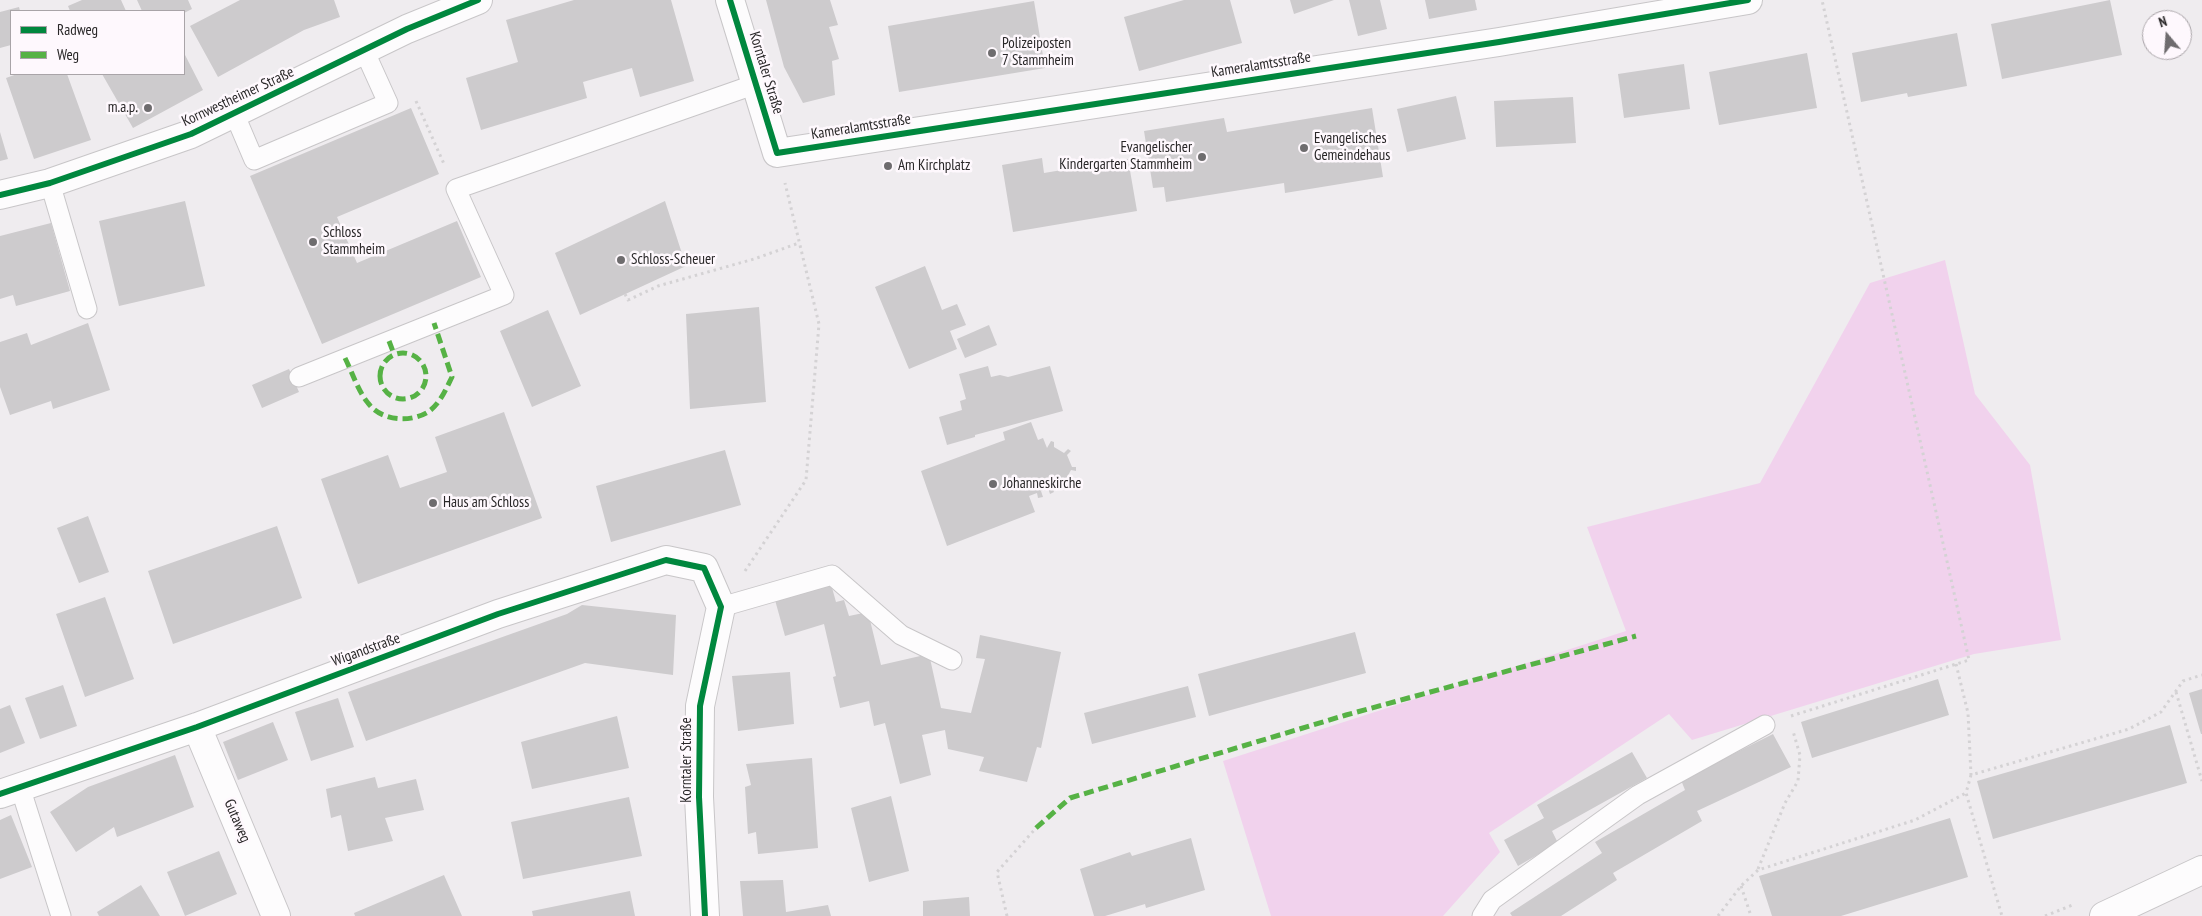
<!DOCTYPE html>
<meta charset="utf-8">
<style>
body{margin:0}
#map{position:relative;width:2202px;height:916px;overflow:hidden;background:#efecef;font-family:"PT Sans Narrow",sans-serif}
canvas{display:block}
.legend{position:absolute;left:10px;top:10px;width:175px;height:65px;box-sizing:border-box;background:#fef8fd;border:1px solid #a9a4a8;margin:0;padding:6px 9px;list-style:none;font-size:15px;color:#292728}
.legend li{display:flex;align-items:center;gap:10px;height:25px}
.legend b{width:25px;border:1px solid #a9a4a8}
.north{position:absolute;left:2142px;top:10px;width:50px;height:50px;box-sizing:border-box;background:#fef8fd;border:1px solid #a9a4a8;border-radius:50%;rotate:342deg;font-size:14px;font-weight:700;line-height:20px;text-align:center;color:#292728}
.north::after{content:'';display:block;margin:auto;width:18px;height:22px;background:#6e6c6e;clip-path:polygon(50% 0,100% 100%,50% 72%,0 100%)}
</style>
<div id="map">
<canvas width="2202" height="916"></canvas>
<ul class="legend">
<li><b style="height:6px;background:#00873e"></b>Radweg</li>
<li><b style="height:6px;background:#56b245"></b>Weg</li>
</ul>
<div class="north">N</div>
</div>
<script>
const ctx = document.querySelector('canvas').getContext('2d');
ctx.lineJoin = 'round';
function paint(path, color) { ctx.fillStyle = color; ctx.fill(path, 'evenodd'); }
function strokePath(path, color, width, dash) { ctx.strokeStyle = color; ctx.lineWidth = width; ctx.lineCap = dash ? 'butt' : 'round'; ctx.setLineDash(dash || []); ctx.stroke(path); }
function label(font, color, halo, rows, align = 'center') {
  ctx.font = font + ' "PT Sans Narrow",sans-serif'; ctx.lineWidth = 5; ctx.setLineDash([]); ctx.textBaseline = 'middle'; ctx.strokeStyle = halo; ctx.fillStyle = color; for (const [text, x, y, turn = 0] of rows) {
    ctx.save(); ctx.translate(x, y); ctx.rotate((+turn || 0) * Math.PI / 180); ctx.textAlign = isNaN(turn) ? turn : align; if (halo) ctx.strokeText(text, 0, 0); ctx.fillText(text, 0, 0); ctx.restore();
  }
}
const green = new Path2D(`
 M1945,260l30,134 55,71 31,175 -87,14 -282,86 -23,-26 -180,119 11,19 -57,64h-172l-48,-155 403,-130 -39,-104 173,-44 110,-200z`);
const building = new Path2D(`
 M82,0h39l5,11h-56l-2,-5z
 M137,0h51l4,9 -8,4 -42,-2z
 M240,0h94l6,17 -36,13 -86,47 -28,-51z
 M574,0h97l23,81 -54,16 -8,-29 -49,14 4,16 -106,32 -15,-52 52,-16 -12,-42z
 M766,0h64l8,25 -9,2 10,32 -7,2 3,34 -32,8 -19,-36z
 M1184,0h46l12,43 -103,28 -15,-54z
 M1290,0h44l-40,14z
 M1349,0h31l7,29 -29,7z
 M1425,0h50l2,10 -48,9z
 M2110,0l12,55 -120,24 -11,-55z
 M1034,1l11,67 -146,24 -11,-66z
 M19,7l1,4h-9v34l-11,3v-36z
 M1957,33l10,53 -59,11 -1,-4 -46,9 -9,-49z
 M184,53l19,37 -70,38 -31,-54h82z
 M1807,53l10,55 -98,17 -10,-53z
 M1684,64l6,45 -66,9 -6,-44z
 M17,74h50l24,66 -57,19 -28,-81z
 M1456,96l10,43 -59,13 -10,-43z
 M1573,97l3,46 -80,4 -2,-46z
 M411,108l28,66 -102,43 20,46 100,-42 24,56 -159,67 -72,-168z
 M1372,108l11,69 -98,16 -1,-10 -118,19 -2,-15 -11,1 -9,-57 80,-13 3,14z
 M0,132l8,27 -8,2z
 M1042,158l2,15 84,-14 9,52 -124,21 -11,-67z
 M185,201l20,85 -86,20 -20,-85z
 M665,201l21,65 -106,49 -25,-62z
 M51,223l19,68 -54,15 -3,-11 -13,4v-63z
 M925,266l17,44 15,-6 9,21 -16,6 7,18 -48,20 -34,-82z
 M759,307l7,95 -76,7 -4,-95z
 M548,310l33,76 -49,21 -32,-76z
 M88,323l22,67 -57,19 -2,-8 -41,14 -10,-28v-45l27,-9 4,12z
 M989,325l8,20 -32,13 -8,-19z
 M988,366l3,11 9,-2 8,2 42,-11 13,45 -88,24v2l-28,8 -8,-28 23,-7 -2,-9 6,-2 -7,-25z
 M289,369l10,23 -37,16 -10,-23z
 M504,412l38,106 -184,66 -37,-105 67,-24 12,33 47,-16 -12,-35z
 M1031,422l7,18 5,-2 4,10 4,-7 3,1v5l10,6 4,-4 3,2 -4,4 5,12h4v4l-5,-1 -6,11 3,4 -3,2 -3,-3 -10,3 2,5 -4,2 -2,-6 -7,3 2,6 -5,1 -1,-5 -8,3 6,16 -88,34 -26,-75 84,-31 -2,-8z
 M725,450l16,55 -130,37 -15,-56z
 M88,516l21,56 -30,11 -22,-55z
 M277,526l25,72 -129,46 -25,-73z
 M831,584l5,18 8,-2 5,16 19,-4 13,53 48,-11 12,54 30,5 14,-54 -9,-1 4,-23 81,17 -20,96 -4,-1 -10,35 -48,-11 5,-14 -36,-8 -3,-19 -23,5 9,40 -31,9 -15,-61 -11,3 -5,-25 -29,7 -7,-31 3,-1 -12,-52 -39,12 -10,-36z
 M105,597l29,82 -49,18 -29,-83z
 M582,605l94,10 -3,60 -88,-12 -219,78 -18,-49 219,-78z
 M1355,632l11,41 -157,43 -11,-42z
 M790,672l4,52 -56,7 -6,-55z
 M1938,679l11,36 -137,43 -11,-36z
 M63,685l14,41 -37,13 -15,-41z
 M1188,686l8,31 -104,27 -8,-31z
 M2202,689v45h-1l-12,-41z
 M338,698l16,49 -43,14 -16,-49z
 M10,705l15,38 -25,10v-44z
 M617,716l12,52 -97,21 -11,-47z
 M273,722l15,38 -50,20 -15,-38z
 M2170,725l17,58 -194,56 -16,-58z
 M1773,734l18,33 -94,44 5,10 -89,52 4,7 -56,36h-49l-2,-3 92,-60 -7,-11 90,-52 -4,-10z
 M1632,752l15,26 -95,53 6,12 -40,23 -14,-26 40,-22 -7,-13z
 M175,755l19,52 -77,30 -3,-10 -38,25 -26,-40 38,-25z
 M812,758l6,90 -60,6 -2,-22 -8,2 -3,-47 6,-2 -5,-21z
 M375,777l3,11 38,-9 8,31 -39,8 8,23 -45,10 -7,-36 -10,3 -5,-29z
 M891,796l18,75 -40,11 -18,-74z
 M629,797l13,59 -119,23 -12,-57z
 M11,815l21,52 -32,12v-59z
 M1950,818l18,59 -127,39h-69l-13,-40z
 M1191,838l14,52 -59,18 -1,-4 -40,12h-11l-14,-47 50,-17 2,4z
 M219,851l18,43 -52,22 -18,-44z
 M444,875l18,41h-107l-1,-3z
 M783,880l3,32 42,-7 3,11h-88l-3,-35z
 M141,885l19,31h-61l-2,-4z
 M630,891l5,25h-102l-1,-5z
 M969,897l1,19h-47v-15z`);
const path = new Path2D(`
 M416,101l28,63
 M625,294l3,6 30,-14 96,-27 45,-16
 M745,571l61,-91 13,-156 -34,-141
 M1956,664l12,49 3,62 158,-46 32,-17 22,-31 19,-6
 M2176,692l26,89
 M1791,716l178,-56 -147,-660
 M1971,775l-5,18 36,123
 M1758,869l27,-66 13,-22 2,-26 -7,-24
 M1741,886l10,30
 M1007,916l-10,-44 39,-44
 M1718,916l23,-30 17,-16 157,-50 51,-27
 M2045,916l30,-12`);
const service = new Path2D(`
 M234,113l20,47 134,-57 -24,-53
 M50,183l37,126
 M299,377l205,-82 -48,-106 300,-105
 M721,607l111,-32 69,60 51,25
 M20,787l41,129
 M1482,916l10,-16 146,-105 127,-70`);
const minor = new Path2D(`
 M730,0l47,153 722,-111 249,-42
 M197,727l79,189
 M0,794l197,-67 301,-113 168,-54 38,8 17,39 -21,99 -1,91 6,119
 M2104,916l98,-46`);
const tertiary = new Path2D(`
 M0,195l50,-12 141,-49 216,-105 71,-29`);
const quiet = new Path2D(`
 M389,341l5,13
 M380 376a23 23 0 1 1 46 0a23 23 0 1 1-46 0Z
 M345,358c7,14 13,33 23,45 13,18 42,20 60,9 12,-8 18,-23 24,-35l-18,-54
 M1036,828l34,-30 276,-83 290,-79`);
const cycleway = new Path2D(`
 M730,0l47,153 722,-111 249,-42
 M0,195l50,-12 141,-49 216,-105 71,-29
 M0,794l197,-67 301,-113 168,-54 38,8 17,39 -21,99 -1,91 6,119`);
const markers = [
 [992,53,5,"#6e6c6e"],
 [148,108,5,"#6e6c6e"],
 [1304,148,5,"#6e6c6e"],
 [1202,157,5,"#6e6c6e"],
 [888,166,5,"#6e6c6e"],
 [313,242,5,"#6e6c6e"],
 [621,260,5,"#6e6c6e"],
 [993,484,5,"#6e6c6e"],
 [433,503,5,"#6e6c6e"]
];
const poiNames = [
 ["Polizeiposten",1002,44],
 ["7 Stammheim",1002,61],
 ["m.a.p.",138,108,"right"],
 ["Evangelisches",1314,139],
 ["Gemeindehaus",1314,156],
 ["Evangelischer",1192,148,"right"],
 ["Kindergarten Stammheim",1192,165,"right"],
 ["Am Kirchplatz",898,166],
 ["Schloss",323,233],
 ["Stammheim",323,250],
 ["Schloss-Scheuer",631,260],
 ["Johanneskirche",1003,484],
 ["Haus am Schloss",443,503]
];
const streetNames = [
 ["Kameralamtsstraße",1261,65,-9],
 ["Korntaler Straße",766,73,73],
 ["Kornwestheimer Straße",238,97,-25],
 ["Kameralamtsstraße",861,127,-9],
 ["Wigandstraße",366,650,-20],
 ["Korntaler Straße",687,760,-90],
 ["Gutaweg",237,821,67]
];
paint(green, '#f1d2ed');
paint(building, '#cdcbcd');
strokePath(service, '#c8c6c8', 21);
strokePath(minor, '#c8c6c8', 30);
strokePath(tertiary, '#c8c6c8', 30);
strokePath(path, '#d4d2d4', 3, [2.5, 4]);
strokePath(service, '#fdfcfd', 19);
strokePath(minor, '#fdfcfd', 28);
strokePath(tertiary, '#fdfcfd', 28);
strokePath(quiet, '#56b245', 5, [10, 5]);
strokePath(cycleway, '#00873e', 6);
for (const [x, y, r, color] of markers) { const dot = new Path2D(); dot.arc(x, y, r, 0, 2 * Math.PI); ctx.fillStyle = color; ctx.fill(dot); strokePath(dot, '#fef8fd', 2); }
label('15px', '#292728', '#fef8fd', poiNames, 'left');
label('15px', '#292728', '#fef8fd', streetNames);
</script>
